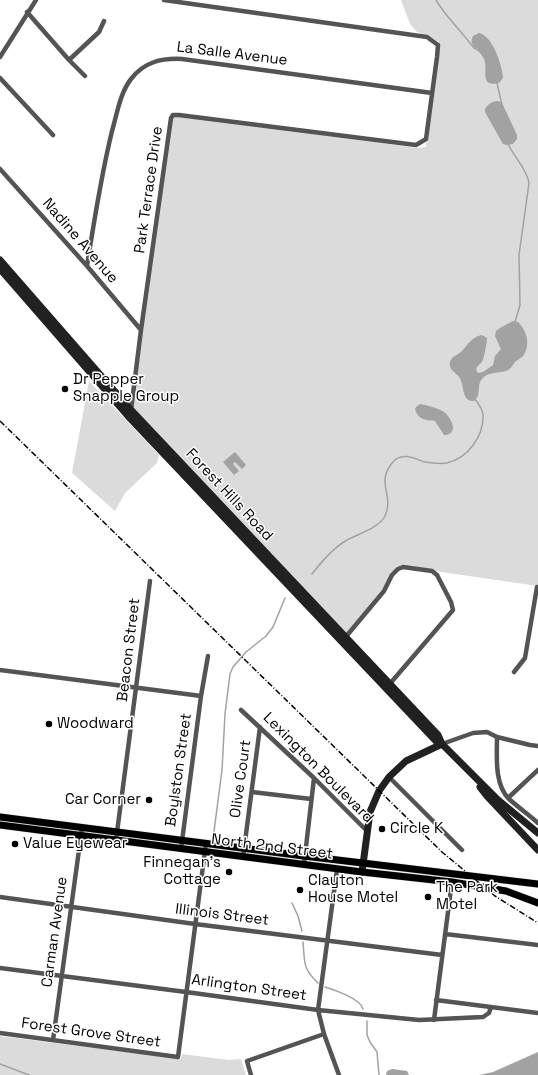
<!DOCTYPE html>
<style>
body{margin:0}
canvas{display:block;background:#fff}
</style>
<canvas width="538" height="1075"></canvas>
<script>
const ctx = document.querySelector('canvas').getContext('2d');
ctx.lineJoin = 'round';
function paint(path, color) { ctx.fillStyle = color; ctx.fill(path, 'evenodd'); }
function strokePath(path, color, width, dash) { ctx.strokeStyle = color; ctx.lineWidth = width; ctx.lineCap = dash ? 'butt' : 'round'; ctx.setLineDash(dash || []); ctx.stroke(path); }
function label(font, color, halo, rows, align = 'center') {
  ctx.font = font + ' "Space Grotesk",sans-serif'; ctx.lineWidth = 3; ctx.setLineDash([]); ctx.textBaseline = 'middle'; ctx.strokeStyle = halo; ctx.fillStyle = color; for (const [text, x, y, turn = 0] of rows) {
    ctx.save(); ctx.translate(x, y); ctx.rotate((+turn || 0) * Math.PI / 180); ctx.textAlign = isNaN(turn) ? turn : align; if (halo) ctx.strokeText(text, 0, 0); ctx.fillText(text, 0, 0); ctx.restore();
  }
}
const green = new Path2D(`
 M401,0h137v586l-138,-20 -54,69 -214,-226 39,-296 246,35 9,-1 13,-105 -10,-6 -12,-4 -7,-8z
 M89,381l70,74 -2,8 -32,30 -10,18 -43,-38z
 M0,1036l181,23 1,-5 47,6 12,-1 5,16h-246z`);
const water = new Path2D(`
 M479,33c14,3 23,32 24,45l-4,5c-22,5 -9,-16 -16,-26 -4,-7 -15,-11 -10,-21z
 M499,101l4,4 14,30v4l-4,5 -6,1 -4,-1 -18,-32v-3c3,-5 7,-8 14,-8z
 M513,321l5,1c9,9 13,23 5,34 -2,2 -4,3 -7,5 -3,3 -4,7 -8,9 -8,4 -20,1 -26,9 -6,7 0,16 -8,22 -13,1 -9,-16 -15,-24 -3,-5 -11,-7 -9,-15 1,-5 7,-7 11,-10 7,-7 10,-15 21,-17l5,3c0,5 -3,20 -5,24 -3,3 -5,4 -6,8l2,3 5,-1 10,-7 2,-9 6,-7 -6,-13 1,-5 4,-3z
 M420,404c6,1 18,4 24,8 7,5 16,23 0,23l-9,-14c-9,-1 -17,-1 -20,-12l1,-2z
 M235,452l11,13 -4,4 -7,-7 -2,2 6,7 -5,4 -11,-13z
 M538,1052v23h-59l14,-3z
 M392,1069l15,2 2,4h-23l1,-4z`);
const stream = new Path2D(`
 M436,0c11,18 26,32 38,48l2,1
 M497,83l5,22
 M508,144c6,13 19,25 21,39l-10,72 1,50 -5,17
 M312,574c10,-13 21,-26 35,-34 11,-6 32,-12 38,-24 10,-21 -11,-34 9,-55 9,-9 21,-2 31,1 6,1 16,2 22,1 21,-5 37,-27 36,-48 0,-5 -5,-12 -8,-16
 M213,839l9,-69 3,-56 5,-40 3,-7 13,-15 20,-16 7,-9 12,-29
 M292,903l6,13 4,15
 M303,942c2,20 -1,26 15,41
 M325,987c10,3 36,12 38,22
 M367,1021v14l3,7 7,10 2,23
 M0,1064l29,11`);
const street = new Path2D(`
 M27,12l42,48 16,16
 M0,57l36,-57
 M69,60l30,-28 5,-11
 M0,78l53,57
 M0,169l87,97 54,64
 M87,266c7,-45 14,-90 25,-135 5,-17 8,-38 19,-52 13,-17 30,-21 51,-20l250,34
 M131,410l10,-80 30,-212 2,-3h6l237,30 10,-6 11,-82 1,-12 -11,-8 -263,-37
 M344,639l40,-48 8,-16 6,-6 5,-2 29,4 5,4 14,27 2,8 -65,76
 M0,670l201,26
 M514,672l11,-14 12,-71 1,1
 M241,710l73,68 53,53
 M497,737c0,19 -3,47 12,62 9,8 20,16 29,24
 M442,744l31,-11 14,-1 10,5 33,8 8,1
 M389,777l73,73
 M252,792l59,7
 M508,798l30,-28
 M116,840l34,-259
 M181,849l20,-153 7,-40
 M243,857l17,-130
 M304,864l10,-86
 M337,869l-19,141 6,24 15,41
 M0,897l195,27 247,31
 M445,934l93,11
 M0,968l186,24 132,18 101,10 64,-3 6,-4 2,-6
 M436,1000l102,13
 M434,1020l18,-139
 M0,1033l178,24 28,-214
 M53,1040l29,-212
 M251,1075l-4,-14 77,-27`);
const secondary = new Path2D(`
 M0,260l131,150 307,325 4,9 56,56 40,33
 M0,269l128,147 308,325 6,3
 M480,787l7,9 51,54
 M362,872l8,-60 9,-21 10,-14 17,-16 36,-17`);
const primary = new Path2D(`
 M0,817l304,39 234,28
 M0,825l362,47 90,10 54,9 32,12`);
const rail = new Path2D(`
 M0,421l442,431 53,44 43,27`);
const markers = [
 [65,389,4,"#000"],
 [49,724,4,"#000"],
 [149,800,4,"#000"],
 [382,829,4,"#000"],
 [15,844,4,"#000"],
 [229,872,4,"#000"],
 [300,890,4,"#000"],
 [428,897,4,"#000"]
];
const streetNames = [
 ["La Salle Avenue",232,54,7],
 ["Park Terrace Drive",149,190,-82],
 ["Nadine Avenue",80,241,49],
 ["Forest Hills Road",229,495,47],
 ["Beacon Street",129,650,-83],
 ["Lexington Boulevard",318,768,45],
 ["Boylston Street",179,770,-82],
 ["Olive Court",241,779,-82],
 ["North 2nd Street",272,847,7],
 ["Illinois Street",222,915,7],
 ["Carman Avenue",55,932,-82],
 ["Arlington Street",249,988,8],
 ["Forest Grove Street",91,1033,8]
];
const poiNames = [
 ["Dr Pepper",73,380],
 ["Snapple Group",73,397],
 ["Woodward",57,724],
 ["Car Corner",141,800,"right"],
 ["Circle K",390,829],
 ["Value Eyewear",23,844],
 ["Finnegan's",221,863,"right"],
 ["Cottage",221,880,"right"],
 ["Clayton",308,881],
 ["House Motel",308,898],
 ["The Park",436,888],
 ["Motel",436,905]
];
paint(green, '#dbdbdb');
paint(water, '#a2a2a2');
strokePath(stream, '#a2a2a2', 1.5);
strokePath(primary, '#dbdbdb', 8);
strokePath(street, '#545454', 4.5);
strokePath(secondary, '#212121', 7);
strokePath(primary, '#000', 7);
strokePath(rail, '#000', 1.5, [6, 2, 1, 2]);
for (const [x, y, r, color] of markers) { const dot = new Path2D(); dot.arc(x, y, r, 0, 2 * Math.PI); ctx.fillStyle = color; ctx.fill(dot); strokePath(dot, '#fff', 1.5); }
label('15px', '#000', '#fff', streetNames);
label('15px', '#000', '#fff', poiNames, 'left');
</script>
